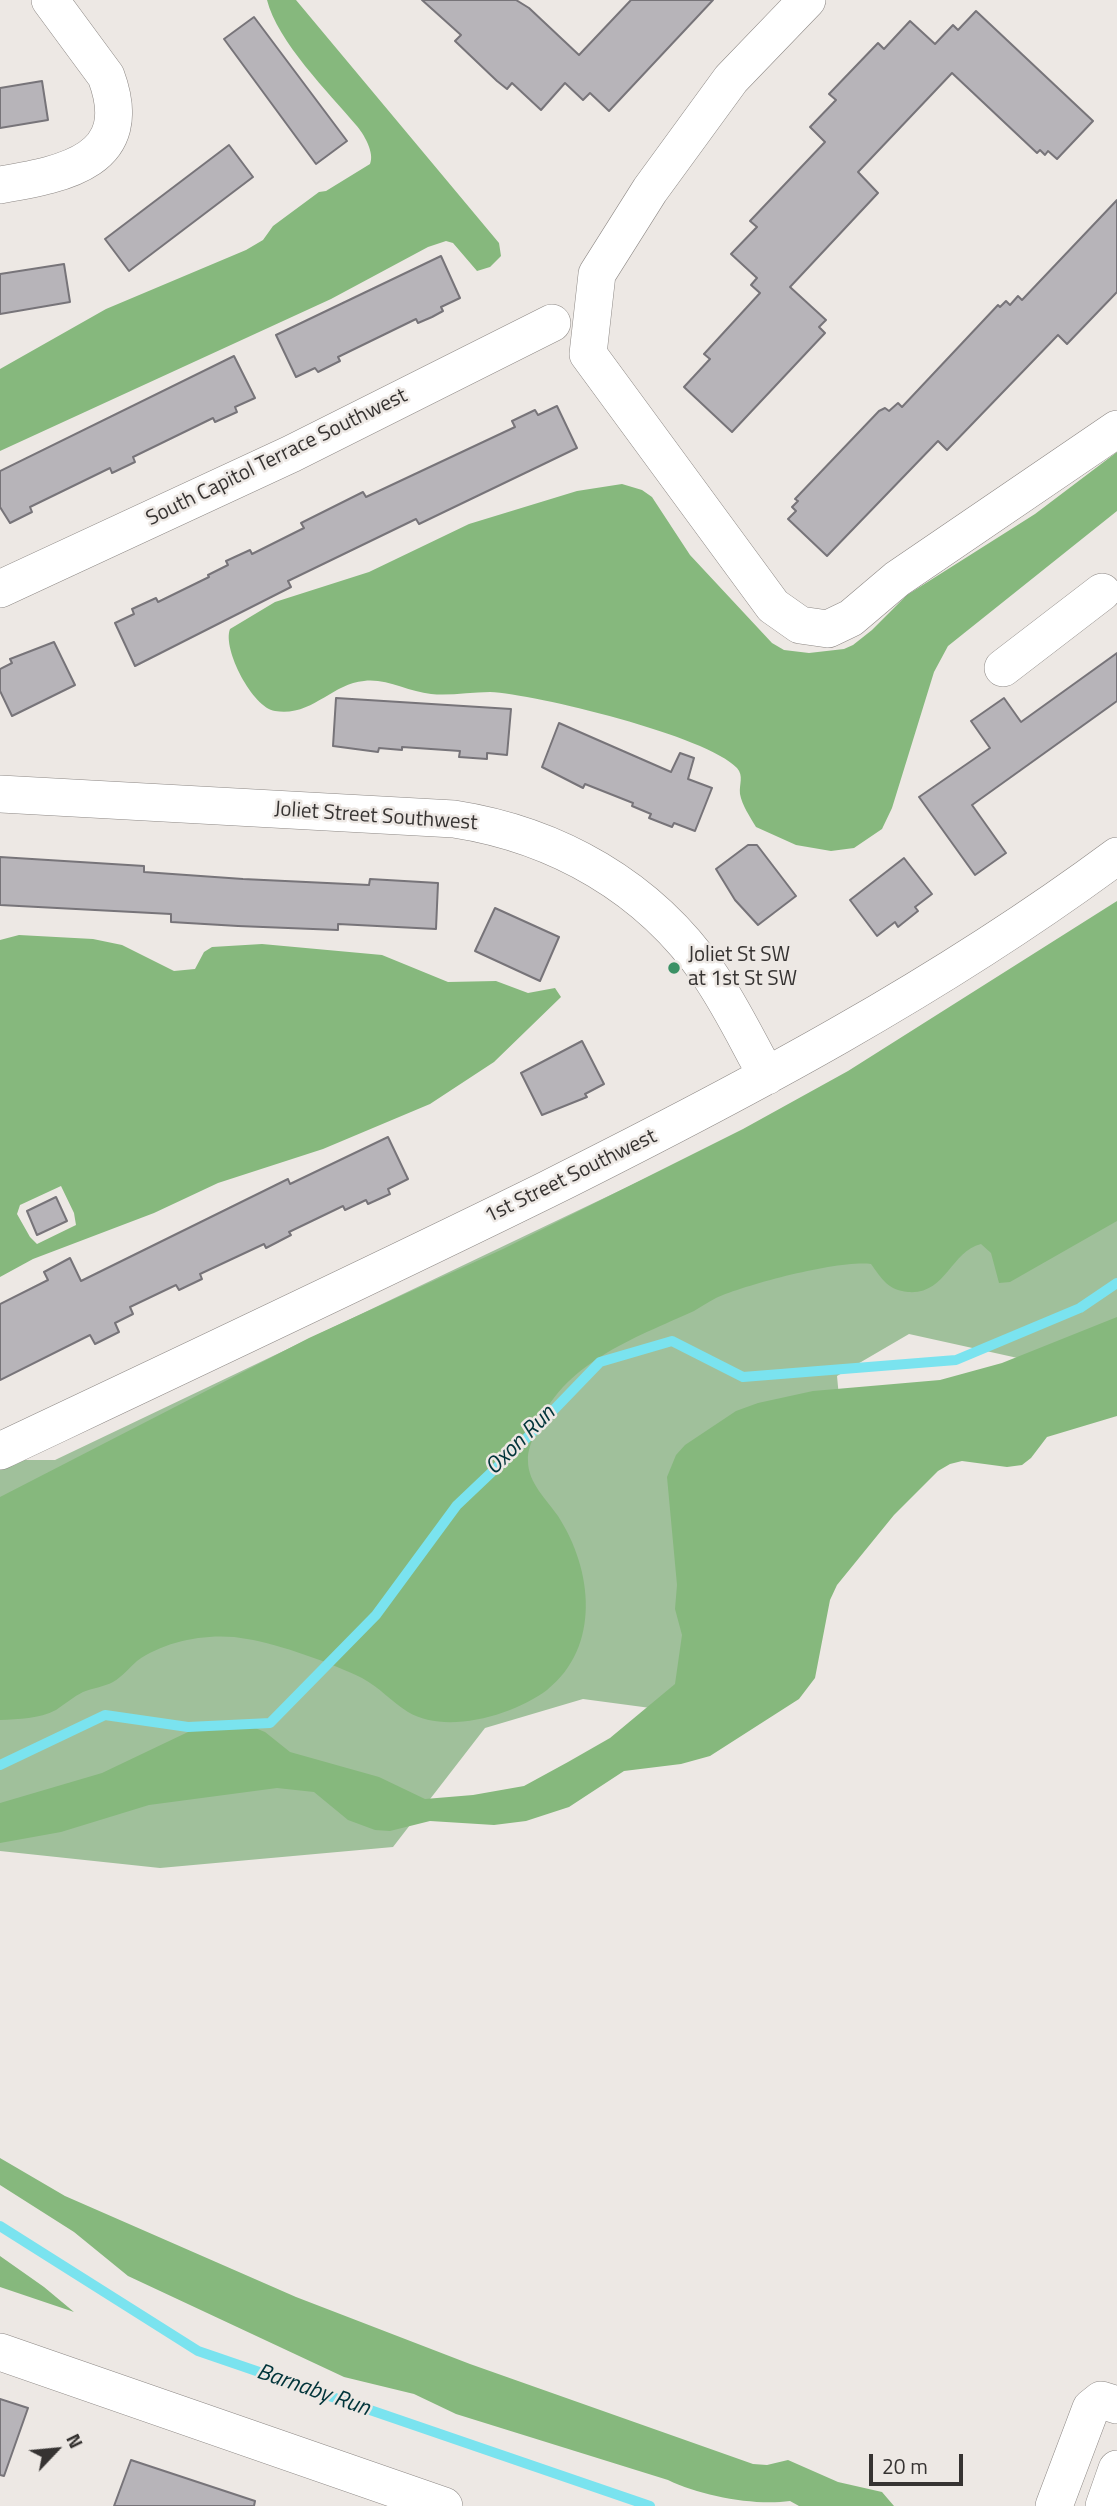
<!DOCTYPE html>
<style>
body{margin:0}
#map{position:relative;width:1117px;height:2506px;overflow:hidden;background:#ede8e4;font-family:"Titillium Web",sans-serif}
canvas{display:block}
.north{position:absolute;left:21px;top:2415px;width:70px;height:70px;-webkit-text-stroke:5px #ede8e4;paint-order:stroke;rotate:64deg;font-size:19px;font-weight:700;line-height:28px;text-align:center;color:#363332}
.north::after{content:'';display:block;margin:auto;width:24px;height:32px;background:#363332;clip-path:polygon(50% 0,100% 100%,50% 72%,0 100%)}
.scale{position:absolute;left:869px;top:2454px;width:94px;height:32px;box-sizing:border-box;border:4px solid #363332;border-top:0;padding-left:9px;font-size:21px;line-height:24px;white-space:nowrap;color:#363332;-webkit-text-stroke:5px #ede8e4;paint-order:stroke}
</style>
<div id="map">
<canvas width="1117" height="2506"></canvas>
<div class="north">N</div>
<div class="scale">20 m</div>
</div>
<script>
const ctx = document.querySelector('canvas').getContext('2d');
ctx.lineJoin = 'round';
function paint(path, color) { ctx.fillStyle = color; ctx.fill(path, 'evenodd'); }
function strokePath(path, color, width, dash) { ctx.strokeStyle = color; ctx.lineWidth = width; ctx.lineCap = dash ? 'butt' : 'round'; ctx.setLineDash(dash || []); ctx.stroke(path); }
function label(font, color, halo, rows, align = 'center') {
  ctx.font = font + ' "Titillium Web",sans-serif'; ctx.lineWidth = 5; ctx.setLineDash([]); ctx.textBaseline = 'middle'; ctx.strokeStyle = halo; ctx.fillStyle = color; for (const [text, x, y, turn = 0] of rows) {
    ctx.save(); ctx.translate(x, y); ctx.rotate((+turn || 0) * Math.PI / 180); ctx.textAlign = isNaN(turn) ? turn : align; if (halo) ctx.strokeText(text, 0, 0); ctx.fillText(text, 0, 0); ctx.restore();
  }
}
const green = new Path2D(`
 M1117,917v442l-54,9 -154,-34 -72,42 13,138 -147,201 -120,-16 -98,29 -92,119 -233,21 -160,-17v-391h55l895,-427z`);
const forest = new Path2D(`
 M267,0h29l203,243 2,13 -11,11 -13,4 -24,-28 -7,-2 -18,6 -97,52 -331,152v-82l106,-60 140,-59 17,-10 10,-14 46,-34 7,-1 44,-27c5,-11 -6,-30 -14,-39 -27,-32 -79,-84 -89,-125z
 M1117,452v59l-169,135 -14,26 -42,136 -10,21 -28,19 -23,3 -35,-6 -40,-18c-6,-10 -14,-22 -16,-33 -1,-10 4,-18 -3,-26 -29,-32 -202,-74 -247,-76 -20,0 -40,4 -59,2 -22,-2 -45,-16 -67,-13 -33,3 -52,36 -89,30 -22,-3 -53,-62 -45,-82l45,-27 94,-30 100,-48 108,-33 45,-7 20,6 10,7 38,58 82,88 12,7 25,3 35,-4 9,-4 19,-15 35,-35 128,-81z
 M1117,901v320l-107,61 -11,1 -8,-30 -10,-9c-31,8 -35,51 -73,48 -20,-2 -26,-13 -37,-28 -33,-4 -123,20 -155,34 -8,4 -15,9 -22,13 -59,27 -133,52 -158,120 -4,10 -9,20 -8,30 0,22 19,39 30,55 35,54 43,131 -11,174 -33,25 -101,45 -139,22 -16,-10 -29,-25 -46,-34 -28,-14 -83,-34 -115,-39 -35,-7 -81,1 -110,22 -8,7 -15,16 -24,21 -9,5 -21,6 -30,10 -10,5 -18,12 -27,18 -17,9 -37,9 -56,10v-223l309,-159 194,-89 240,-120 105,-58z
 M19,935l74,4 29,6 52,26 21,-2 9,-17 8,-5 50,-3 120,11 66,27 48,-1 32,12 27,-5 6,9 -67,65 -64,42 -107,45 -105,34 -64,30 -121,46 -33,18v-337zM61,1186l13,27 2,12 -39,19 -7,-7 -13,-23 3,-9z
 M1117,1317v99l-70,21 -16,21 -9,7 -15,2 -45,-6 -12,3 -12,7 -44,44 -57,70 -7,15 -15,78 -16,21 -89,57 -29,8 -57,7 -55,36 -43,14 -32,4 -64,-4 -40,10 -15,-1 -27,-10 -34,-28 -37,-4 -128,17 -88,27 -61,11v-40l102,-30 86,-41 23,-6 37,-1 17,7 25,20 89,25 46,22 48,-4 51,-9 44,-24 42,-24 65,-54 7,-49 -7,-26 2,-24 -10,-108 9,-22 9,-10 51,-34 22,-8 55,-12 127,-11 62,-17z
 M0,2158l65,38 231,101 174,67 283,100 14,1 21,-5 50,22 44,10 12,14h-95l-9,-5c-36,5 -89,-5 -122,-21l-212,-66 -42,-20 -70,-17 -216,-101 -54,-44 -74,-47z
 M0,2256l44,31 30,25 -74,-25z`);
const stream = new Path2D(`
 M0,1765l105,-50 83,12 82,-4 106,-108 81,-110 60,-57 83,-86 72,-21 71,36 213,-17 124,-52 37,-25
 M0,2226l198,125 452,155`);
const building = new Path2D(`
 M422,0h94l13,8 50,47 52,-55h82l-104,111 -19,-18 -7,7 -18,-17 -24,27 -29,-27 -5,6 -10,-8 -42,-40 6,-6z
 M976,11l117,110 -36,38 -9,-8 -3,4 -5,-5 -3,3 -85,-80 -94,99 20,21 -88,94 36,33 -7,7 6,6 -93,99 -48,-45 26,-28 -6,-5 56,-61 -9,-8 6,-7 -26,-24 26,-27 -7,-6 75,-79 -15,-15 26,-27 -7,-6 49,-51 6,6 26,-28 25,23 18,-19 5,5z
 M254,17l93,124 -31,23 -92,-125z
 M42,81l6,39 -48,8v-40z
 M229,145l24,32 -124,94 -24,-32z
 M1117,200v92l-50,52 -9,-9 -111,115 -9,-9 -111,115 -39,-37 8,-8 -4,-4 6,-6 -3,-2 84,-88 6,-3 4,3 9,-8 4,4 96,-102 2,2 6,-6 4,4 8,-9 4,4z
 M441,256l19,42 -19,9 2,4 -11,6 -14,6 -2,-4 -78,38 2,4 -22,11 -3,-4 -19,9 -20,-42z
 M64,264l6,38 -70,12v-40z
 M234,356l21,42 -20,9 2,5 -22,10 -2,-4 -80,39 2,5 -23,11 -2,-5 -80,39 2,5 -22,11 -10,-16v-36z
 M557,406l20,42 -158,76 -3,-5 -128,62 3,6 -156,79 -20,-43 19,-9 -2,-5 24,-11 2,4 51,-25 -1,-2 20,-10 -2,-4 24,-11 2,4 52,-26 -3,-5 62,-31 3,5 149,-70 -3,-6 23,-11 3,5z
 M54,642l21,43 -63,31 -12,-25v-22l12,-6 -2,-4z
 M1117,653v48l-145,104 34,48 -31,22 -56,-78 71,-49 -19,-27 33,-23 17,24z
 M336,698l175,11 -4,46 -20,-2v6l-28,-2 1,-6 -58,-4v3l-23,-2 -1,4 -45,-6z
 M559,723l112,49 9,-19 14,5 -6,21 24,9 -17,43 -21,-8 -2,4 -23,-9 2,-4 -19,-8 1,-3 -48,-19 -2,4 -41,-21z
 M748,845h9l39,51 -38,29 -23,-25 -19,-31z
 M0,857l144,9v6l99,7 126,6 1,-6 68,4 -2,46 -98,-5v6l-100,-4 -67,-4v-8l-171,-9z
 M904,858l28,36 -17,13 3,4 -20,16 -3,-5 -18,14 -27,-36z
 M495,908l64,29 -19,44 -65,-30z
 M582,1041l22,43 -19,10 2,3 -45,18 -21,-42z
 M388,1137l20,42 -20,10 2,5 -22,10 -2,-4 -21,10 -2,-4 -54,26 2,3 -25,13 -2,-4 -64,30 2,5 -23,11 -3,-5 -46,22 3,7 -18,9 4,9 -24,12 -5,-9 -90,45v-76l48,-24 -4,-8 26,-14 11,23 207,-102 2,5z
 M56,1197l11,24 -30,14 -10,-24z
 M0,2399l28,9 -24,68 -4,-1z
 M131,2460l124,41 -1,5h-140z`);
const minor = new Path2D(`
 M807,0l-76,79 -81,111 -53,84 -9,80 185,252 27,19 28,4 23,-11 46,-39 220,-150
 M0,185c63,-11 138,-23 106,-109l-56,-76
 M0,589l291,-135 261,-131
 M1003,668l99,-76
 M0,794l454,25c103,16 195,68 255,155 22,32 39,68 58,102
 M0,1451c182,-86 365,-172 546,-261 198,-99 393,-202 571,-334
 M0,2352l444,154
 M1054,2506l37,-98 10,-8 16,5
 M1104,2506l13,-37`);
const markers = [
 [674,968,7,"#3b9165"]
];
const streetNames = [
 ["South Capitol Terrace Southwest",277,458,-26],
 ["Joliet Street Southwest",376,817,4],
 ["1st Street Southwest",571,1177,-26]
];
const poiNames = [
 ["Joliet St SW",688,956],
 ["at 1st St SW",688,980]
];
const waterNames = [
 ["Oxon Run",521,1441,-45],
 ["Barnaby Run",313,2391,19]
];
paint(green, '#a0c09b');
paint(forest, '#86b87d');
strokePath(stream, '#7ae3ef', 10);
paint(building, '#b7b4b9');
strokePath(building, '#777479', 2);
strokePath(minor, '#8d8885', 38);
strokePath(minor, '#fff', 37);
for (const [x, y, r, color] of markers) { const dot = new Path2D(); dot.arc(x, y, r, 0, 2 * Math.PI); ctx.fillStyle = color; ctx.fill(dot); strokePath(dot, '#ede8e4', 2.5); }
label('21px', '#363332', '#ede8e4', streetNames);
label('21px', '#363332', '#ede8e4', poiNames, 'left');
label('italic 23px', '#00343a', '#ede8e4', waterNames);
</script>
